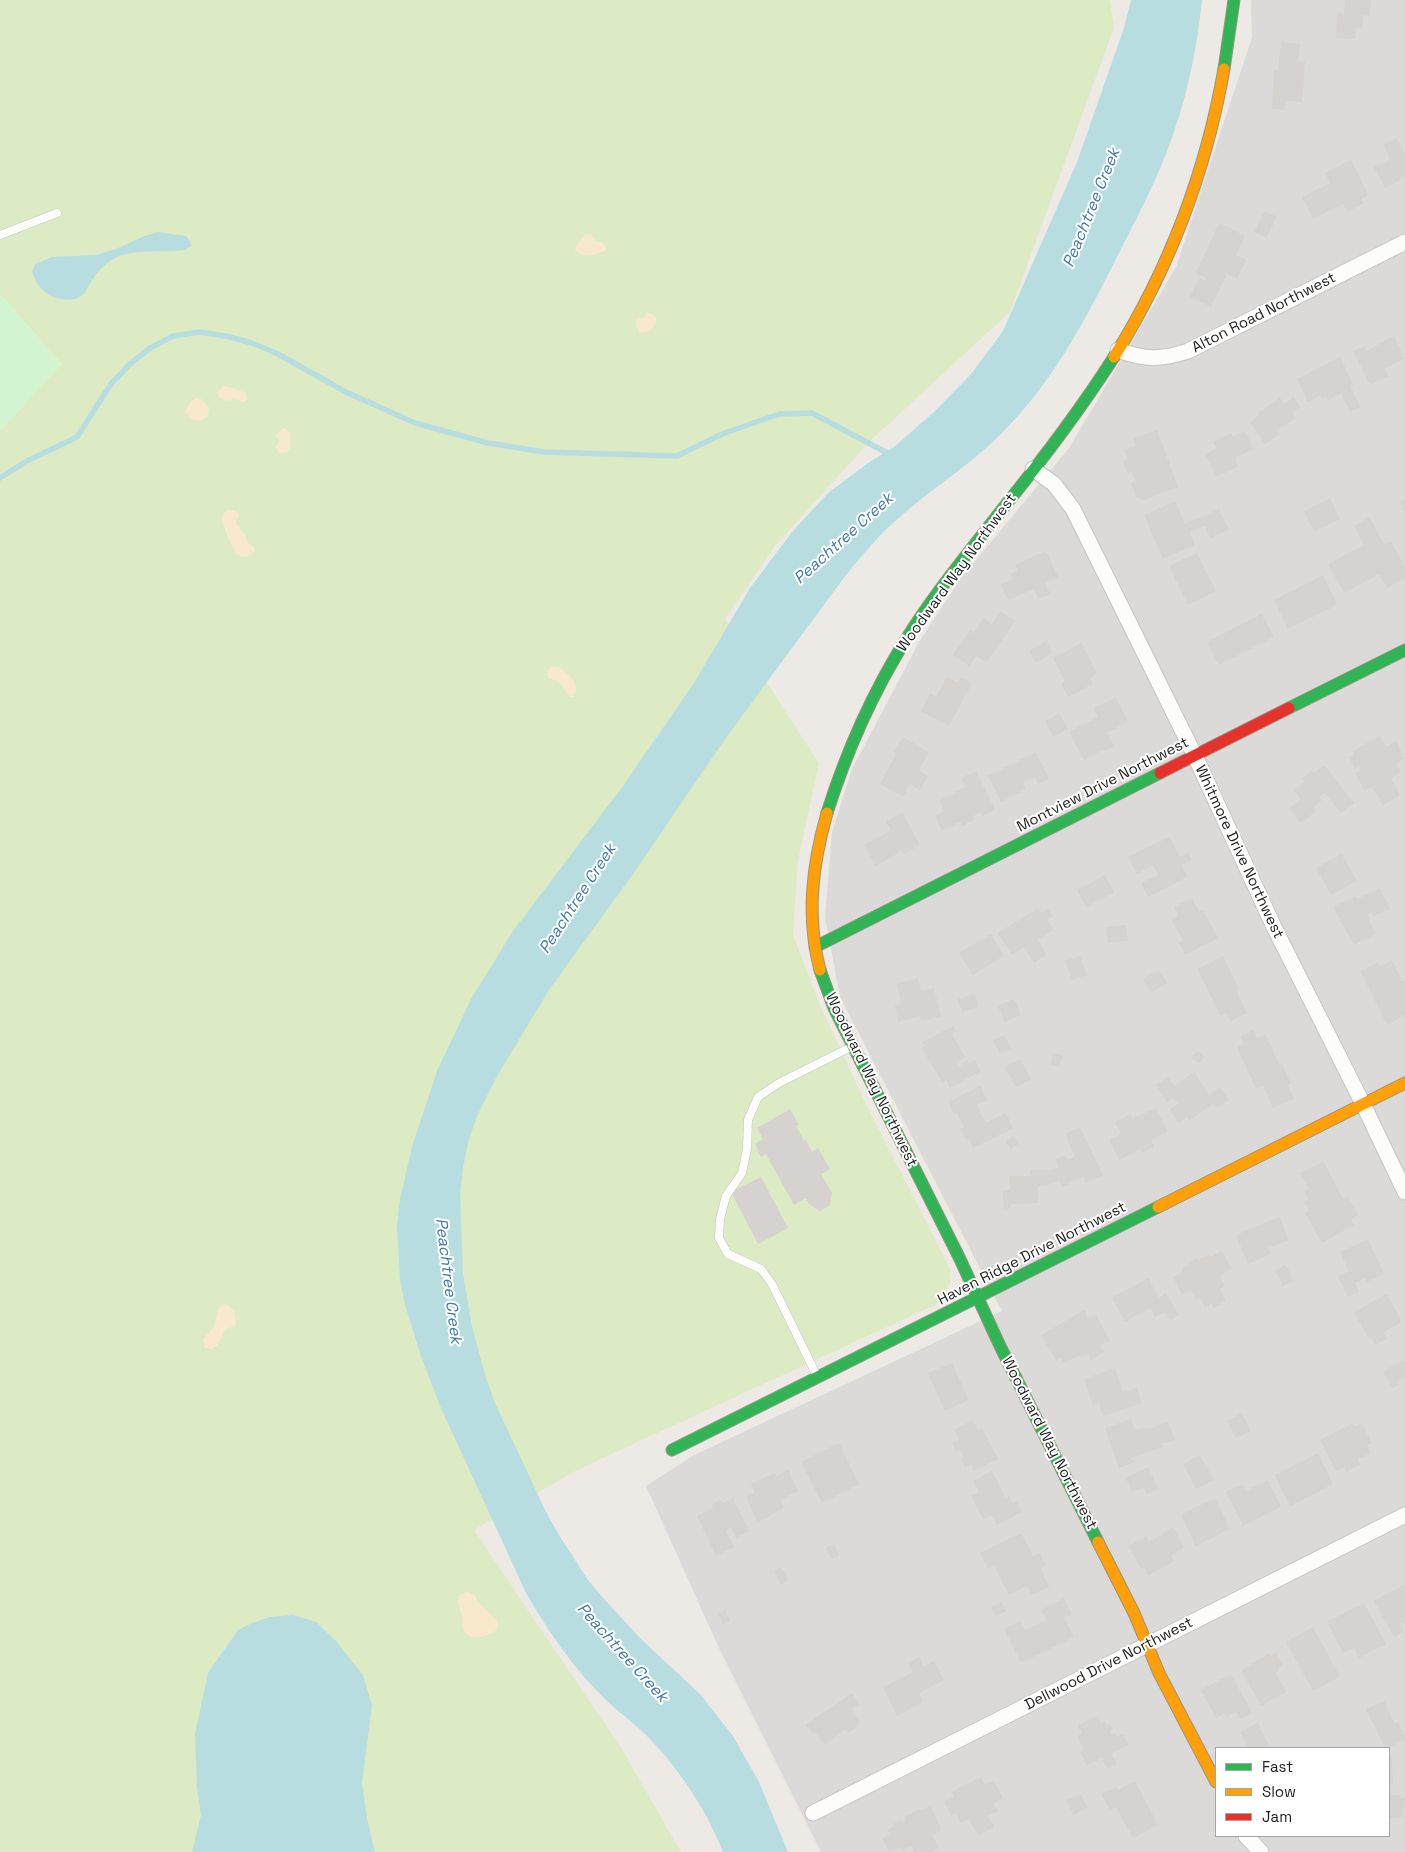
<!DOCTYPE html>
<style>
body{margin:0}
#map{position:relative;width:1405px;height:1852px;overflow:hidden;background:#edeae6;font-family:"Space Grotesk",sans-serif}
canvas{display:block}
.legend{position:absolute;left:1215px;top:1747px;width:175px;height:90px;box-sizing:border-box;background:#fff;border:1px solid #a5a5a5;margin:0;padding:6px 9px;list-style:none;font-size:15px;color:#1e1e1e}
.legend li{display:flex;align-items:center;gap:10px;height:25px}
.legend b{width:25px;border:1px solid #a5a5a5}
</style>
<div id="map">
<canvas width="1405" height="1852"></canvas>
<ul class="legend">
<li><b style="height:6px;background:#30b455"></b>Fast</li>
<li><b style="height:6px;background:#ff9f0a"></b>Slow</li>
<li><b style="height:6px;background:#e5322d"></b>Jam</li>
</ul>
</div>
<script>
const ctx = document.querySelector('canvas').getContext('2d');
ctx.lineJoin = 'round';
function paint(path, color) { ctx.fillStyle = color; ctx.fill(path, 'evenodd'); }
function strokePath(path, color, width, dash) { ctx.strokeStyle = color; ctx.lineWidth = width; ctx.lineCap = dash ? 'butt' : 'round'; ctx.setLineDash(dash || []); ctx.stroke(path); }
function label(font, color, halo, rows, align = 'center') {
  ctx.font = font + ' "Space Grotesk",sans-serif'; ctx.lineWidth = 4; ctx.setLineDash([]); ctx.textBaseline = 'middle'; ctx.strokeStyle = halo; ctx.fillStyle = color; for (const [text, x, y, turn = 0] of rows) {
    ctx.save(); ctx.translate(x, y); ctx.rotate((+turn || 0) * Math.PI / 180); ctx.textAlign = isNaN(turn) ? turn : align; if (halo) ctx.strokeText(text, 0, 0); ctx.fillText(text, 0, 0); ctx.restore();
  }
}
const residential = new Path2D(`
 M1251,0h154v1852h-584l-103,-206 -72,-160 48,-31 308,-144 -162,-314 -15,-80 7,-85 20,-63 67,-127 42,-64 108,-130 107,-181 76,-230zM1216,1748h173v88h-173z`);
const grass = new Path2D(`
 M0,0h1110l4,28 -104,284 -142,131 -93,103 -50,73 94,144 -21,98 -5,74 27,70 47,101 83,163v16l-13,19 -360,166 -103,60 149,221 58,101h-681v-1421l62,-67 -62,-70z`);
const sand = new Path2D(`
 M585,234h6l6,8h5l3,3 1,5c-10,5 -21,9 -31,1l2,-7z
 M647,313l8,2 2,5c-2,8 -9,14 -18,12l-3,-7 1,-7h6z
 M223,386c4,0 18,5 23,7l1,7 -3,2 -10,-3 -8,2 -7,-4 -1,-5z
 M195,398l6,1 8,8 -1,8 -7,6 -10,-2 -6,-7 5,-10z
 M282,429h4l4,4v15l-4,4 -6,2 -5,-7 5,-5 -5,-7z
 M228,510h5l5,3 1,3 -3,4v4l9,10 2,8 6,4 2,4c-5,8 -10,8 -18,5 -5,-8 -13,-25 -15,-35 0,-5 2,-8 6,-10z
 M553,666l6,1c8,6 24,19 14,30h-3c-7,-8 -9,-18 -21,-18l-2,-5 2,-5z
 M223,1304l5,1 6,5 2,12 -1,4 -9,3 -9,17 -6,3 -6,-1 -2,-8 11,-14 4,-17z
 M466,1591l9,4 3,7 20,20 -1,8c-10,7 -28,14 -34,-2 -1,-4 0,-8 -1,-12 -2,-6 -4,-12 -4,-19z`);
const park = new Path2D(`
 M0,294l62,70 -62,67z`);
const water = new Path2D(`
 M1131,0h71c-5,52 -17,105 -36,154 -14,36 -33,71 -50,105 -34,67 -64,125 -119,179 -32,31 -72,55 -105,86 -19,18 -36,38 -52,59l-115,156 -87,128 -89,123 -53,88 -19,38 -9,26 -5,26 -3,26 3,80 9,53 14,51 9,25 51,109 13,23 29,45 17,20 36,39 59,55 33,42 26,46 29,70h-65c-17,-43 -45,-85 -77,-117 -13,-13 -28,-23 -41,-36 -32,-31 -57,-68 -79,-106l-86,-187 -19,-50 -16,-51 -5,-26 -3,-53 3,-27 12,-52 25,-76 34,-72 42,-68 110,-145 71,-103 56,-95 42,-56 36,-39 40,-30 26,-16 40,-35 37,-38 32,-43 74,-169 47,-134z
 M158,232l28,4 4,5 1,5 -6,4c-22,3 -45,-1 -66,6 -14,6 -22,16 -30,29 -2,3 -4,8 -7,10 -7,7 -20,5 -29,2 -11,-5 -18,-14 -21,-26l3,-7 17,-7 44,-2 20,-6 26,-12z
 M293,1615l23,7 19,18 28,35 9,30 -10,78 5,35 8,34h-183l9,-37 -4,-27 -2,-54 13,-61 30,-43 14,-7 18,-6z`);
const stream = new Path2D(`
 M0,478l27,-17 50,-24 34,-53 18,-19 21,-17 23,-12 27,-4 26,4 26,7 24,10 70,39 69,31 73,20 56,9 133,4 45,-22 57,-20 33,-1 79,42`);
const building = new Path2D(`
 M1345,0h26l-1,16 -7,-1v12l-7,2 -1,10 -19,-1 1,-25 7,1z
 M1281,42l19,2 -2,17 7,1 -3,40 -16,-1 -1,9 -13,-1 2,-39h4z
 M1396,138l9,15v25l-20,10 -11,-21 16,-8 -7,-14z
 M1351,160l17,35 -7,4 3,4 -17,9 -4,-8 -30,15 -11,-22 28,-14 -5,-10z
 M1265,211l12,6 -11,21 -12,-6z
 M1219,223l26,13 -9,19 10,5 -9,19 -10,-5 -16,33 -21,-10 9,-19 6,3 1,-3 -10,-5z
 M1394,336l11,22 -20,11 3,7 -18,9 -17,-34 11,-5 2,5z
 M1340,357l13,27 -3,2 11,21 -11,5 -9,-18 -13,6 -2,-4 -4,2 -1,-3 -13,7 -11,-23z
 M1294,397l6,10 -8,5 4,6 -19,12 3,4 -15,10 -15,-22 9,-7 -1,-2 22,-15 4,6z
 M1157,430l21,57 -34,13 -7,-2 -6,-14 4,-4 -3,-8 -5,1 -4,-12 5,-2 -4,-9 12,-4 -3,-8z
 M1245,431l9,18 -19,9 4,8 -22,11 -12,-23 12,-6 -4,-6 18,-9 2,4z
 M1330,498l10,21 -26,13 -10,-21z
 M1405,499v12l-5,-9z
 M1175,501l10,23 34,-15 10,21 -19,8 -5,-12 -15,6 5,13 -32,14 -19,-44z
 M1369,517l15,27 7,-3 14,26v11l-18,10 -8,-14 -35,19 -16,-29 36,-19 -10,-19z
 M1046,551l12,26 -13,6 5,11 -12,5 -4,-10 -26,11 -7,-15 12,-6 -3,-5 8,-3 -3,-6z
 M1197,553l19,38 -28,14 -19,-39z
 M1323,575l14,30 -49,24 -14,-29z
 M1001,611l14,10 -29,42 -10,-7 -7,10 -16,-11 18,-25 3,3 10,-15 8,6z
 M1262,614l12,23 -55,28 -12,-23z
 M1046,641l6,12 -16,10 -7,-12z
 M1082,643l15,31 -7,4 3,6 -25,13 -7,-14 4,-1 -12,-24z
 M947,677l11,6 3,-6 11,6 -23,43 -28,-15 9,-18 6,4z
 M1116,697l12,25 -21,11 7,13 -9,5 -1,-2 -20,11 -15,-28 29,-15 -4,-9z
 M1059,713l9,16 -14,8 -9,-16z
 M1380,736l6,11 10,-6 9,17 -9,5 5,10 -10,5 9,17 -17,10 -11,-18 -8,4 -9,-18 6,-3 -2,-4 -4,3 -6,-12 5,-2 -2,-4z
 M903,737l26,15 -10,18 9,6 -8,14 -10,-6 -7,13 -23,-13 16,-30 -2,-2z
 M1036,752l13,26 -11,6 -3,-7 -12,6 3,6 -25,13 -13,-26z
 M1324,765l30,38 -13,10 -16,-20 -6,4 3,3 -9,7 3,4 -15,12 -12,-14 12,-10 -7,-9 11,-8 -3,-4 10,-8 2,3z
 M976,771l19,38 -13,7 -1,-4 -8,4 2,3 -13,7 -2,-4 -18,9 -7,-15 9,-5 -5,-10 26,-14 -4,-9z
 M902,812l18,33 -16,9 -2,-3 -26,15 -12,-21 27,-15 -5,-8z
 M1169,837l11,20 8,-4 4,7 -10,5 5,12 -39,20 -7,-14 17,-8 -5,-10 -16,9 -9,-17z
 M1342,854l15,27 -26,14 -15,-27z
 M1105,875l9,17 -28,15 -9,-17z
 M1380,888l10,21 -16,7 -2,-3 -5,2 9,19 -22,11 -21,-38 23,-11 1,3z
 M1192,898l7,14 4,-2 15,28 -33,17 -6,-13 4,-2 -12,-21 7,-3 -4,-9z
 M1038,908l3,5 7,-5 5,8 -6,4 6,10 -15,10 9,14 -13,9 -10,-16 -12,8 -14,-22z
 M1126,925l2,16 -20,2 -2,-16z
 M991,934l13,22 -31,19 -14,-22z
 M1080,956l7,19 -15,5 -7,-19z
 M1223,956l16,33 -3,1 11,23 -17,8 -4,-8 -6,3 -22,-47z
 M1392,960l11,22 2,-1v34l-18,10 -27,-54 18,-9 2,4z
 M1159,970l8,13 -16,10 -8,-14z
 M918,978l3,13 13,-3 7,28 -20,5 -1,-5 -22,6 -3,-16 6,-2 -4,-21z
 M975,994l4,13 -17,5 -4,-13z
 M1014,999l7,16 -16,7 -7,-16z
 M953,1026l3,5 -4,3 13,23 -8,5 3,6 3,-2 -2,-2 7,-4 1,3 6,-3 6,11 -31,17 -4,-8 -4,3 -6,-12h-1l-13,-23 2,-2 -2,-4z
 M1254,1030l3,8 9,-3 13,29 3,-1 9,21 -3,1 6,14 -21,9 -10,-22 -7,3 -19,-42 7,-3 -4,-8z
 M1004,1035l7,13 -10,6 -8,-14z
 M1197,1051l7,6 -5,6 -8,-6z
 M1053,1053l10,2 -4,12 -9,-2z
 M1020,1059l11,20 -15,8 -12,-20z
 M1194,1072l15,23 11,-8 9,13 -13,8 -2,-4 -25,16 -2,-3 -9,5 -8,-13 8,-5 -4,-6 -7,4 -11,-17 12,-8 6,9z
 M980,1086l7,14 -10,5 9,18 20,-10 7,15 -40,20 -4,-9 -3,1 -6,-11 4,-2 -7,-14 -3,1 -6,-12z
 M1156,1108l12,24 -17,8 3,7 -13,6 -1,-3 -21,10 -10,-20 12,-6 -6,-12 16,-8 1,5z
 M790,1109l9,16 -3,1 8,15 2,-1 6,12 6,-4 12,21 -9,5 11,19 -2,12 -10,6 -11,-7 -3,-6 -12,7 -28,-51 -5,3 -6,-13 8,-5 -6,-11z
 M1080,1127l23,48 -17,8 -3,-6 -21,10 -3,-7 -13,6h-8v17l-27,1 -1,4 -6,1 -1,-18 7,-1 -1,-14h22l-1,-6h23l6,-3 -4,-8 10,-4 2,5 8,-3 -10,-23z
 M1014,1136l5,8 -9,5 -4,-8z
 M1323,1161l20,38 5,-2 10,18 -7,4 3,6 -32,18 -17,-30 4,-3 -5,-8 5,-2 -4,-9 4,-2 -9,-16z
 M761,1177l27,51 -30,16 -27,-52z
 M1279,1217l10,23 -21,8 3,6 -23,10 -12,-29z
 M1368,1239l16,35 -17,8 -2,-4 -10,5 4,9 -11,5 -10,-21 11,-5 -9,-19z
 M1222,1251l10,18 -13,7 6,10 -5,3 6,12 -13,7 -1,-4 -7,3 -5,-9 -4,2 -5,-10 -9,5 -9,-18 10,-5 -1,-3 7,-4 -1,-3 9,-4 1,2 11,-5 1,2z
 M1286,1265l8,16 -11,5 -8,-16z
 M1148,1278l11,20 7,-5 13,22 -9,5 -5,-8 -10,5 -5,-9 -25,14 -13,-24z
 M1387,1294l15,28 -19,10 4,7 -12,6 -5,-9 -2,2 -14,-26z
 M1084,1310l4,8 7,-4 15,27 -10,5 4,6 -13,8 -3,-6 -7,4 -2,-3 -15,8 -3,-5 -5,3 -15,-26z
 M1405,1360v17l-7,4 2,3 -8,4 -9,-17z
 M952,1363l17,37 -24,11 -17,-38z
 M1115,1368l8,24 14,-4 5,15 -39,13 -4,-13 -6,2 -9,-26z
 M1242,1413l9,18 -15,7 -9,-17z
 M1131,1419l4,11 10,-3 1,3 22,-8 7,18 -13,4 1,3 -34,12 8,2 -18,7 -14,-40z
 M973,1420l5,10 4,-2 16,31 -24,12 -3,-7 -6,4 -4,-9 3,-2 -4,-7 -4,1 -4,-9 7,-3 -5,-9z
 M1353,1423l2,4 7,-4 10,20 -5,2 4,8 -13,6 2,6 -14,7 -2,-5 -8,4 -16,-31z
 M839,1443l20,41 -37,19 -21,-41z
 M1318,1453l15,31 -43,22 -15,-31z
 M1200,1455l14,25 -18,9 -13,-25z
 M1148,1467l10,22 -11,5 -4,-7 -11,5 -6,-14z
 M788,1470l10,21 -18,9 4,8 -26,14 -12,-25 9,-4 -4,-9 24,-11 1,3z
 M992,1471l14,27 3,-2 4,7 4,-2 5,11 -25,13 -6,-10 -8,4 -12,-23 8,-4 -6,-11z
 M1268,1480l13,27 -38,19 -17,-34 16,-8 4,7z
 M733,1498l16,33 -13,7 -5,-10 -5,2 8,17 -18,9 -19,-40 16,-8 -1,-4 9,-4 2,3z
 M1215,1498l15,31 -34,17 -15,-31z
 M1173,1527l11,21 -13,7 3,6 -26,15 -4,-8 -3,1 -12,-23 17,-10 3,6z
 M1021,1533l12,23 7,-3 6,13 -5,3 8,18 -17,8 -5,-9 -18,9 -15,-29 -6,3 -8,-16z
 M834,1544l5,11 -7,4 -6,-11z
 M781,1567l7,14 -7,4 -7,-14z
 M1405,1584v38l-5,3 4,7 -10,5 -20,-36z
 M1064,1598l8,16 -8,4 10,19 -53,26 -17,-34 16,-8 5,9 21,-10 -5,-10z
 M1001,1602l5,9 -10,5 -5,-9z
 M1364,1603l22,41 -27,14 -5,-10 -11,5 -16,-31z
 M725,1610l5,10 -7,4 -5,-10z
 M1313,1627l27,50 -27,14 -27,-49z
 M1276,1653l7,12 -5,3 1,2 -4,3 11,19 -25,14 -20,-36 28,-16 1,2z
 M919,1657l5,9 10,-5 10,19 -25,13 4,9 -26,14 -14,-29 30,-15 -5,-9z
 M1231,1674l21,39 -12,6 -4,-7 -10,5 -2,-4 -8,5 -15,-28z
 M852,1693l7,11 -8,5 9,14 -2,1 1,2 -10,7 -3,-4 -22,16 -9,-13 -2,2 -7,-9z
 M1384,1701l11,23 3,-2 7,14v4l-18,8h-2l-19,-39z
 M1097,1716l4,7 4,-2 2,4 3,-1 3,5 -3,2 2,4 3,-2 2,4 6,-3 6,11 -18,9 6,10 -10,5 -5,-11 -15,8 -7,-14 4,-2 -7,-14 5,-2 -4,-9z
 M1258,1723l12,25h-22l-8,-16z
 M1389,1754h2l2,30h-2v11h10v3h4l-2,20h-14z
 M981,1777l4,8 9,-4 9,17 -9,5 4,8 -10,5 6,11 -16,9 -9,-17 -8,4 -5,-9 -5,2 -7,-14 10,-5 -3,-5z
 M1135,1781l23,44 -25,13 -17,-31 -6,3 -9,-16 15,-7 2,3z
 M1080,1794l8,13 -14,8 -8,-14z
 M930,1806l12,24 -10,5 7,13 -7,4h-18l-3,-6 -9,5 -2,-3 -11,4 -7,-13 8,-5 -2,-4 6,-4 -1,-2 7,-4 2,2 4,-2 -2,-3 16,-8 1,2z`);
const lane = new Path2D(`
 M0,235l57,-22
 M817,1376l-45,-92 -11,-15 -33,-15 -9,-16 1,-19 6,-23 16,-23 5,-24 1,-29 10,-23 21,-14 72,-36`);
const street = new Path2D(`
 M1118,350c27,10 43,10 70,1l217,-109
 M1033,469l21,15 19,25 122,247 79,171 89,177 42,88
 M813,1813l592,-298
 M1246,1836l15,16`);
const fast = new Path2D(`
 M1224,69l10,-69
 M1289,708l116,-58
 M827,813c19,-60 45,-119 78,-172 29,-47 65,-90 99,-134 39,-48 76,-97 110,-150
 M815,947l345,-174
 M820,970l14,38 125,249 41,89 98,196
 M672,1450l486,-243`);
const slow = new Path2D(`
 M1114,357c55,-88 92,-186 110,-288
 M820,970c-14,-53 -8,-104 7,-157
 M1158,1207l247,-124
 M1098,1542l36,71 25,60 57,109`);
const jam = new Path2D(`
 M1160,773l129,-65`);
const streetNames = [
 ["Alton Road Northwest",1264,313,-27],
 ["Woodward Way Northwest",957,573,-54],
 ["Montview Drive Northwest",1103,785,-27],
 ["Whitmore Drive Northwest",1239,852,65],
 ["Woodward Way Northwest",871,1080,64],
 ["Haven Ridge Drive Northwest",1032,1254,-27],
 ["Woodward Way Northwest",1049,1443,63],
 ["Dellwood Drive Northwest",1109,1664,-27]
];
const waterNames = [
 ["Peachtree Creek",1092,208,-68],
 ["Peachtree Creek",844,539,-42],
 ["Peachtree Creek",578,899,-57],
 ["Peachtree Creek",448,1281,83],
 ["Peachtree Creek",622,1653,48]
];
paint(residential, '#dcdad8');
paint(grass, '#dcebc3');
paint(sand, '#f7e9c9');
paint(park, '#d3f4d0');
paint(water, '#b8dde1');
strokePath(stream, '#b8dde1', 5.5);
paint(building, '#d5d2cf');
strokePath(lane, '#c5c4c2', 9);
strokePath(street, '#c5c4c2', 17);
strokePath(fast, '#97967e', 13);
strokePath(slow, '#97967e', 13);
strokePath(jam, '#97967e', 13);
strokePath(lane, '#fcfcfb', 8);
strokePath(street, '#fcfcfb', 15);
strokePath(fast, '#30b455', 11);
strokePath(slow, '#ff9f0a', 11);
strokePath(jam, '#e5322d', 11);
label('15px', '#1e1e1e', '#fff', streetNames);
label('italic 16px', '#4179a2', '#fff', waterNames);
</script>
